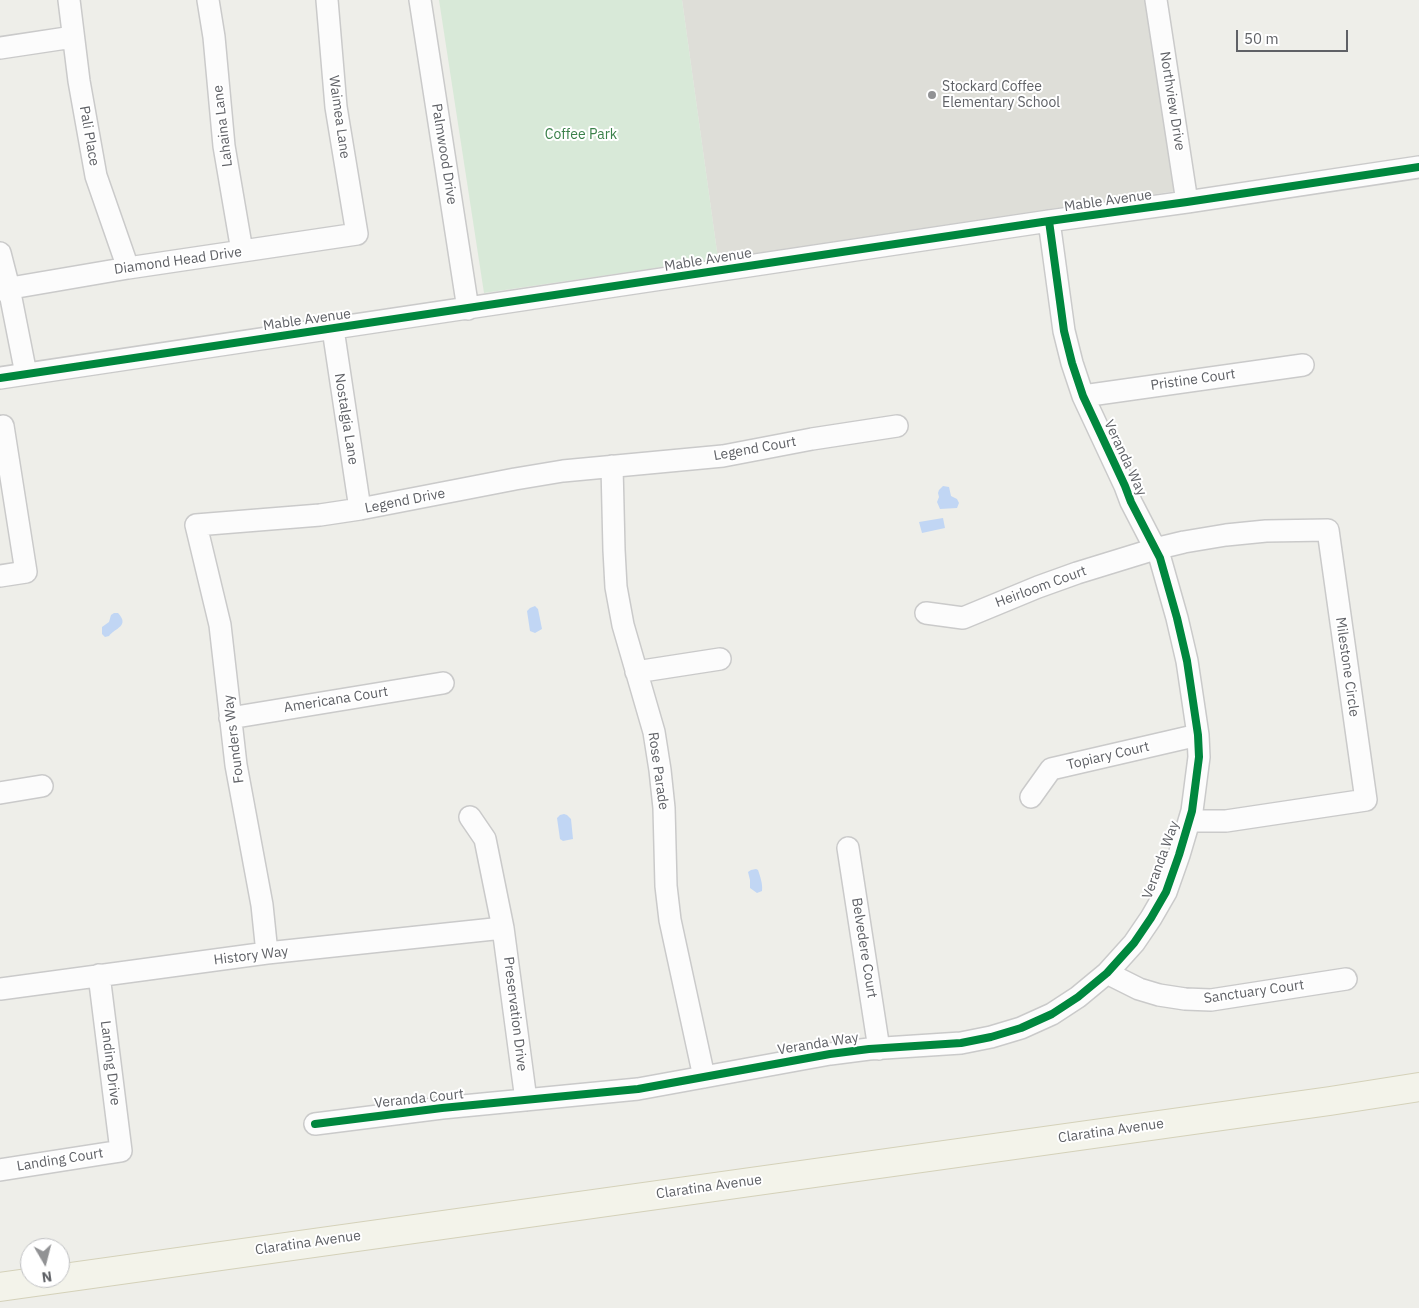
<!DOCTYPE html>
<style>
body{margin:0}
#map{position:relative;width:1419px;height:1308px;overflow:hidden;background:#eeeee9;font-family:"IBM Plex Sans",sans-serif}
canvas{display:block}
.north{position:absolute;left:20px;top:1238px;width:50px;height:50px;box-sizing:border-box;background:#fff;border:1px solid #bfc0c2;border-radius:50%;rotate:172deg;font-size:14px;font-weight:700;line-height:20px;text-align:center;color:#5f6166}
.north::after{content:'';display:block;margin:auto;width:18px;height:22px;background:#919294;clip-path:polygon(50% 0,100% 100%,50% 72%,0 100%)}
.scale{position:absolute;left:1236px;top:30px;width:112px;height:22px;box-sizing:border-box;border:2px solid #5f6166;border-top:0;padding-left:6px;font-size:15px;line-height:18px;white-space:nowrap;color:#5f6166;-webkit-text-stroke:4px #fff;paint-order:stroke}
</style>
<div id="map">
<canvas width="1419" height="1308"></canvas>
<div class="north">N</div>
<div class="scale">50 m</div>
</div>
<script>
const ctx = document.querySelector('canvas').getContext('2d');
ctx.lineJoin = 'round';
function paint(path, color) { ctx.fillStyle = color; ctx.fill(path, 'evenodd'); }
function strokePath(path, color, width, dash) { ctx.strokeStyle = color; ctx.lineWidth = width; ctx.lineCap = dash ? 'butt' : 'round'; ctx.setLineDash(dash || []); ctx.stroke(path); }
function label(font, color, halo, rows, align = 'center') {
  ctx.font = font + ' "IBM Plex Sans",sans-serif'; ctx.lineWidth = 4; ctx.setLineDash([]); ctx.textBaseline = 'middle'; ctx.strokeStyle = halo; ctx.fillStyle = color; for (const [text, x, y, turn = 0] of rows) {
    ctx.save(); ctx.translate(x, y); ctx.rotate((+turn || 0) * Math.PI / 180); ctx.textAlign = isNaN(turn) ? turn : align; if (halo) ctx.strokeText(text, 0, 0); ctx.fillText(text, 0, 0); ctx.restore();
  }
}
const education = new Path2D(`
 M682,0h472l29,190 -465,69z`);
const green = new Path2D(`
 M439,0h243l36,259 -234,34z`);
const water = new Path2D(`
 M943,486l6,1 2,9 6,3 2,4 -2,5 -17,1 -3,-7 2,-5 -1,-4 1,-3z
 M943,518l2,10 -23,5 -3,-11z
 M535,606l3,3 4,20 -7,4 -5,-2 -3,-20 3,-3z
 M114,613h4c12,13 -3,15 -9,23l-4,1 -3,-3v-7l7,-5 2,-7z
 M564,814l3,1 4,4 2,20 -10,2 -3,-2 -3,-21 3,-3z
 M756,869l2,1c2,6 5,14 4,21l-5,2 -7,-5v-8l-2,-8 3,-2z`);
const minor = new Path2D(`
 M69,0l10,81 17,95 32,92
 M208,0l6,37 10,109 18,105
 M420,0l48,309
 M1156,0l31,202
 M0,48l73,-11
 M0,253l9,35 17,86
 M0,290l128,-22 229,-34 -21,-127 -9,-107
 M333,329l27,180
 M0,378l1049,-157 138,-19 232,-35
 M1083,396l220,-31
 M612,466l2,84 2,37 7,38 31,107 6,38 4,38 2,78 4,34 34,157
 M0,576l26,-4 -23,-146
 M926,613l37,5 75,-31 39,-14 78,-24 29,-7 42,-7 40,-4 62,-1 38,270 -140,21h-37
 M636,672l84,-13
 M230,718l213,-35
 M0,793l42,-7
 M1031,797l20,-28 147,-34
 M470,817l15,22 18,89 23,172
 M848,848l31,201
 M267,953l-5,-48 -26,-140 -16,-140 -24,-100 124,-10 40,-6 155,-30 48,-8 160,-15 89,-17 85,-13
 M1107,973l32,16 20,6 26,4 26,1 135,-21
 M0,989l267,-36 236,-25
 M315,1124l127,-16 196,-19 192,-35 39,-5 92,-6 30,-6 30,-9 31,-14 26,-17 29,-24 27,-30 17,-25 15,-26 13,-37 13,-44 7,-54 -1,-22 -11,-74 -10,-43 -17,-60 -29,-56 -6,-16 -42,-90 -11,-33 -8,-32 -15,-110
 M0,1170l121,-19 -22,-176`);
const major = new Path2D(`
 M0,1287l1330,-186 89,-14`);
const cycleway = new Path2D(`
 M0,378l1049,-157 138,-19 232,-35
 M315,1124l127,-16 196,-19 192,-35 39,-5 92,-6 30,-6 30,-9 31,-14 26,-17 29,-24 27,-30 17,-25 15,-26 13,-37 13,-44 7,-54 -1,-22 -11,-74 -10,-43 -17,-60 -29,-56 -6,-16 -42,-90 -11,-33 -8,-32 -15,-110`);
const markers = [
 [932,95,5,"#919294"]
];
const poiNames = [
 ["Stockard Coffee",942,87],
 ["Elementary School",942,103]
];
const streetNames = [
 ["Northview Drive",1172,101,81],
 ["Waimea Lane",339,117,82],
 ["Lahaina Lane",223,126,-97],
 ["Pali Place",89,136,80],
 ["Palmwood Drive",444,154,81],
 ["Mable Avenue",1108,201,-8],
 ["Mable Avenue",708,260,-9],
 ["Diamond Head Drive",178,261,-8],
 ["Mable Avenue",307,320,-8],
 ["Pristine Court",1193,380,-8],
 ["Nostalgia Lane",346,419,81],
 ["Legend Court",755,449,-10],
 ["Veranda Way",1125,458,65],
 ["Legend Drive",405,501,-11],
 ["Heirloom Court",1041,587,-20],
 ["Milestone Circle",1347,667,82],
 ["Americana Court",336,700,-9],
 ["Founders Way",234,739,-97],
 ["Topiary Court",1108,756,-13],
 ["Rose Parade",658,771,82],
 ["Veranda Way",1161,860,-70],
 ["Belvedere Court",864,948,81],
 ["History Way",251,956,-7],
 ["Sanctuary Court",1254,992,-8],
 ["Preservation Drive",515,1014,83],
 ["Veranda Way",818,1044,-9],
 ["Landing Drive",110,1063,83],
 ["Veranda Court",419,1099,-6],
 ["Claratina Avenue",1111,1131,-8],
 ["Landing Court",60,1160,-9],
 ["Claratina Avenue",709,1187,-8],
 ["Claratina Avenue",308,1243,-8]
];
const parkNames = [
 ["Coffee Park",581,135]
];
paint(education, '#deded8');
paint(green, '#d8e9d8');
paint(water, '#c1d6f4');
strokePath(minor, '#cacaca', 24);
strokePath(major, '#d4d1b9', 30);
strokePath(minor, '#fcfcfc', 21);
strokePath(major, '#f3f3ea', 28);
strokePath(cycleway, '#00873e', 8);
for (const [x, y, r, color] of markers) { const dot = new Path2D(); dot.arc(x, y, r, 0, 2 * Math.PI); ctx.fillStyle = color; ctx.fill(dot); strokePath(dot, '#fff', 2); }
label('14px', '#5f6166', '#fff', poiNames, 'left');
label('14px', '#5f6166', '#fff', streetNames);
label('14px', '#3b814a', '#fff', parkNames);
</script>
